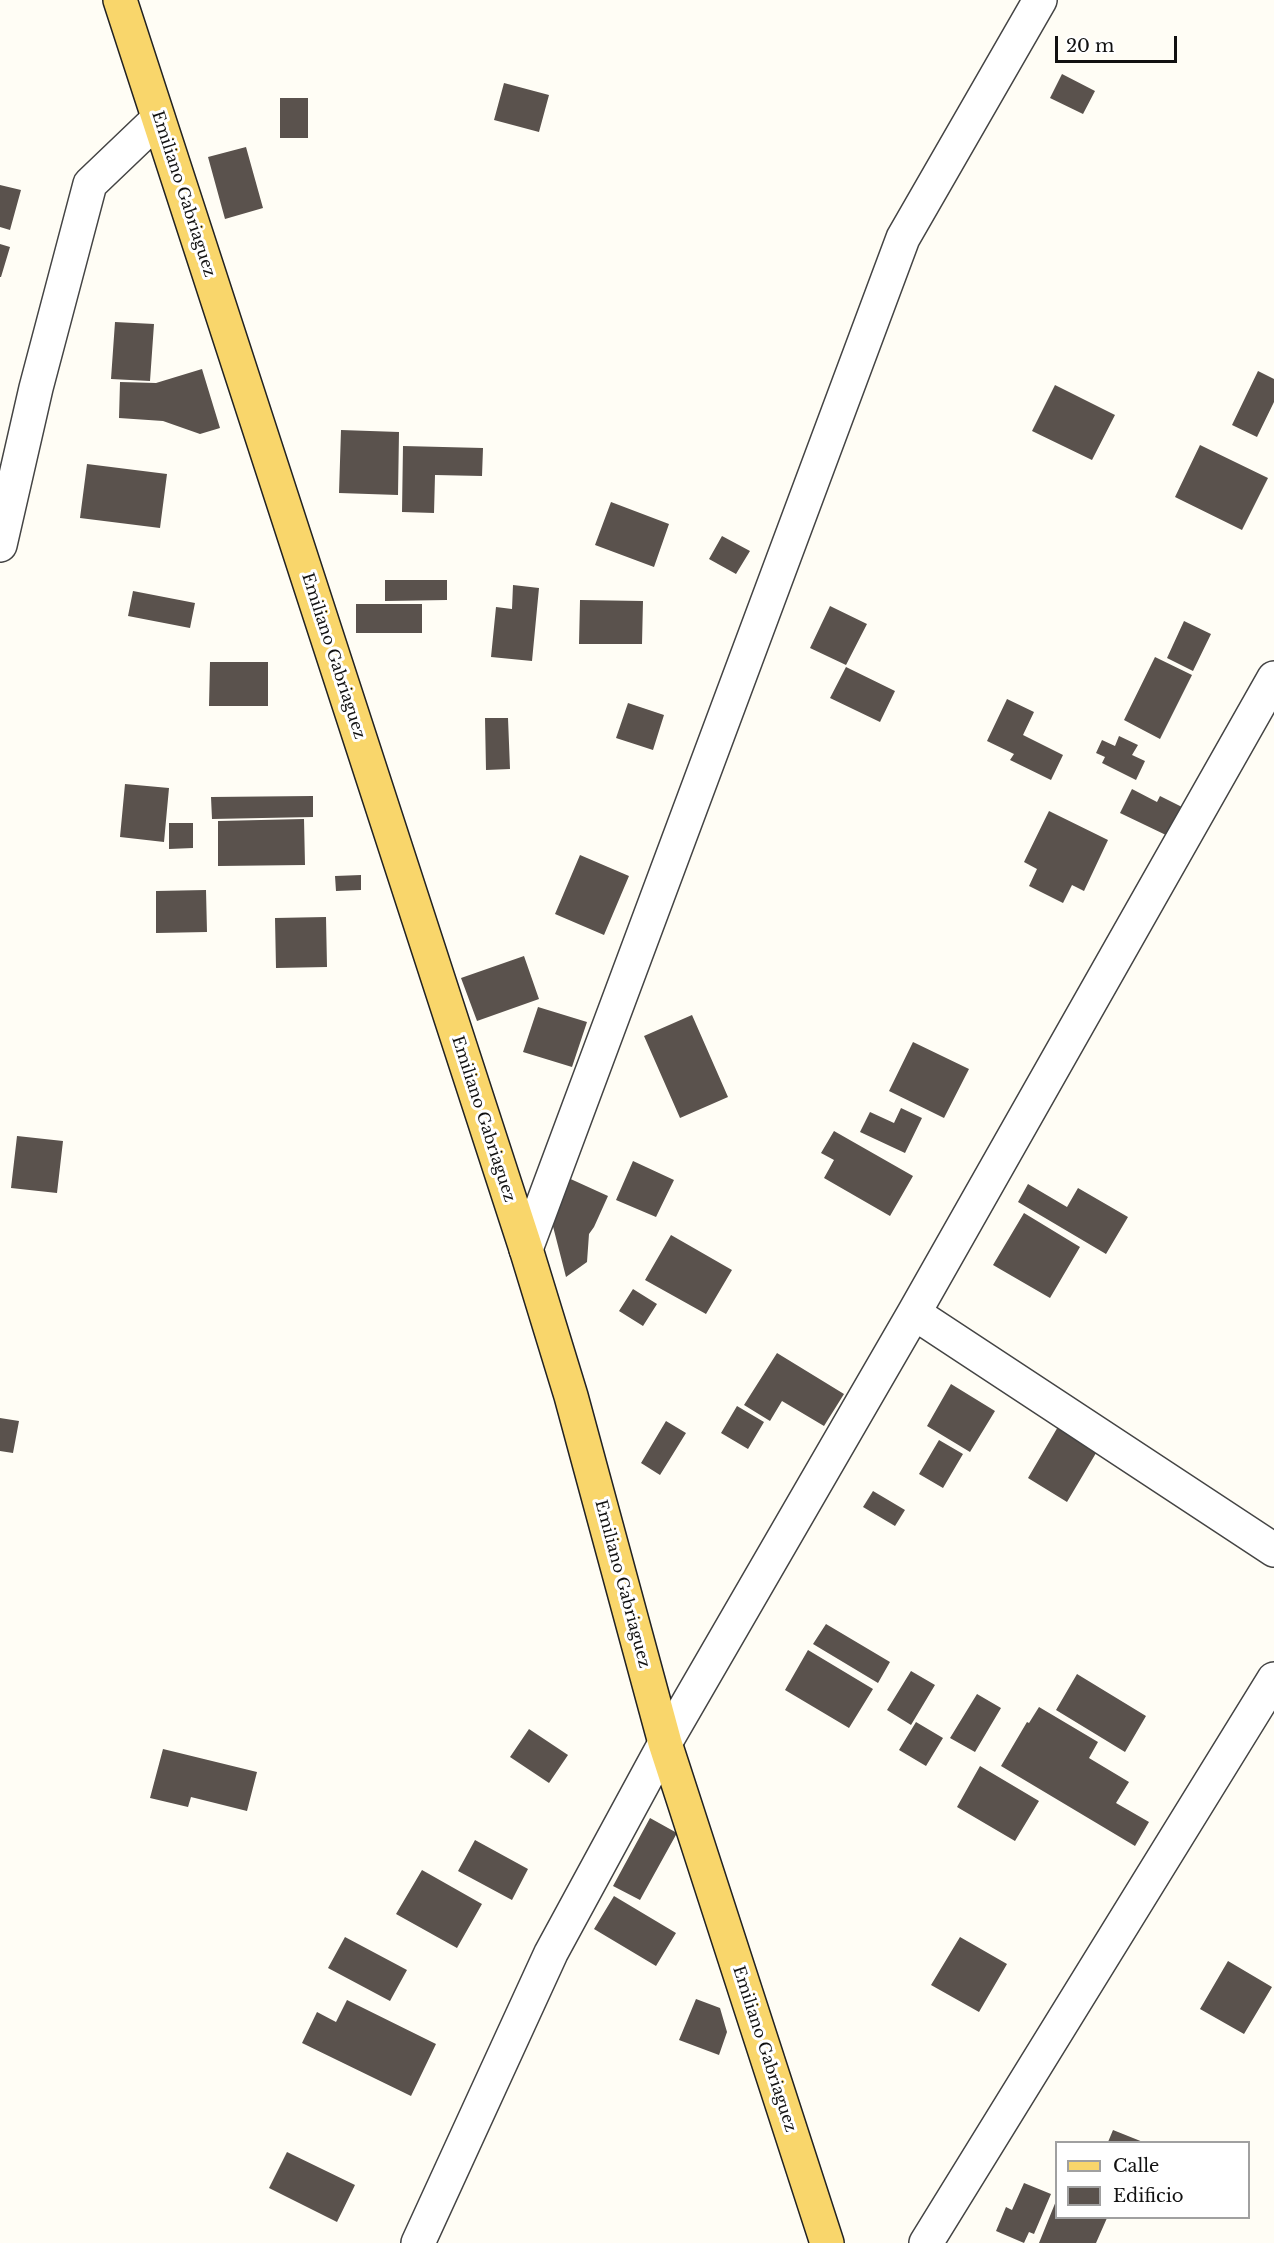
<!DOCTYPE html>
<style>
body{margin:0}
#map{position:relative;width:1274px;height:2243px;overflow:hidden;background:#fffdf5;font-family:"Libre Baskerville",serif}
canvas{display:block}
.legend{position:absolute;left:1055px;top:2141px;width:195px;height:78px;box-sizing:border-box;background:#fff;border:2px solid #a0a0a0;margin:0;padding:8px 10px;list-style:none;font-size:18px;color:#111}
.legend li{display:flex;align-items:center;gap:12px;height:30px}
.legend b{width:30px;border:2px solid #a0a0a0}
.scale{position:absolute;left:1055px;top:36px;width:122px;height:27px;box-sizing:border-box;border:3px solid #111;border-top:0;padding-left:8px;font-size:18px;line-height:21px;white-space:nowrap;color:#111;-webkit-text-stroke:4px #fff;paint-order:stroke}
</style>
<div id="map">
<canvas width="1274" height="2243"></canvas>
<ul class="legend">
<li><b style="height:8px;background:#f9d66b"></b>Calle</li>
<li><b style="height:16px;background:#5a524d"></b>Edificio</li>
</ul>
<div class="scale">20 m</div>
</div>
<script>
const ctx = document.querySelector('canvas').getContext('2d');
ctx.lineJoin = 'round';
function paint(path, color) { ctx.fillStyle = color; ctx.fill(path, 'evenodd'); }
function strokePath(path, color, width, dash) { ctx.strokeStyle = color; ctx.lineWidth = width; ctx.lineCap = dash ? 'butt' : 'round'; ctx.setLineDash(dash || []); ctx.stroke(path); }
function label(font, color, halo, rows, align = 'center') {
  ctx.font = font + ' "Libre Baskerville",serif'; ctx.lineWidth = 6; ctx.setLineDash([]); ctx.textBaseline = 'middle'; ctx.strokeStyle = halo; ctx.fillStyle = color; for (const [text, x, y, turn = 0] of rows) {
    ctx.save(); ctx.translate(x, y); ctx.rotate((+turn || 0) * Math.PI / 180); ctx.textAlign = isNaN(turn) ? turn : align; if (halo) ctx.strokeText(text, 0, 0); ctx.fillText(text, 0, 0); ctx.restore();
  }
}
const building = new Path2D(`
 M1062,74l33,17 -12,23 -33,-16z
 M504,83l45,12 -10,37 -45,-12z
 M280,98h28v40h-28z
 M246,147l17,61 -38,11 -17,-62z
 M0,185l21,5 -11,40 -10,-3z
 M0,244l10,3 -9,30h-1z
 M115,322l39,2 -4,57 -39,-2z
 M202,369l18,59 -20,6 -37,-13 -44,-3 1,-36 36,1z
 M1258,371l16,8v23l-17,35 -25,-12z
 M1055,385l60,30 -23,45 -60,-29z
 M341,430l58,2 -1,63 -59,-2z
 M1200,445l68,33 -26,52 -67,-33z
 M403,446l80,2 -1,28 -47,-1 -1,38 -32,-1z
 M87,464l80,10 -7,54 -80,-10z
 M611,502l58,22 -15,43 -59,-22z
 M722,536l28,15 -14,23 -27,-15z
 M385,580h62v20l-62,1z
 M513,585l26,3 -7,73 -41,-4 5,-50 16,2z
 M133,591l62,12 -5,25 -62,-12z
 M580,600l63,1 -1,43h-63z
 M356,604h66v29h-66z
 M830,606l37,18 -21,41 -36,-17z
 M1184,621l27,13 -18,37 -26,-13z
 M1155,657l37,18 -32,64 -36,-19z
 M210,662h58v44h-59z
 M846,667l49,24 -15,31 -50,-24z
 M1007,699l27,13 -11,23 40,20 -12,25 -41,-20 4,-6 -27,-13z
 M628,703l36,12 -11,35 -37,-12z
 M485,718h23l2,51 -24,1z
 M1119,736l19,9 -6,10 13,6 -9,19 -34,-17 3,-6 -9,-4 6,-13 13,6z
 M125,784l44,4 -5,54 -44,-5z
 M1132,789l25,13 3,-6 22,11 -14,29 -48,-23z
 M313,796v21l-101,2 -1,-22z
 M1049,811l59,29 -24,51 -12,-6 -9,18 -34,-17 8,-17 -13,-7z
 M304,819l1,46 -87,1v-45z
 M169,823h24v25l-24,1z
 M580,855l49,21 -25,59 -49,-21z
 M361,875v15l-25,1 -1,-15z
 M206,890l1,42 -51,1v-42z
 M326,917l1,50 -51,1 -1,-50z
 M524,956l15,43 -62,22 -16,-43z
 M538,1007l49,15 -15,45 -49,-15z
 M692,1015l36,82 -48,21 -36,-82z
 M913,1042l56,27 -25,49 -55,-27z
 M901,1108l21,10 -17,35 -45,-21 10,-20 24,11z
 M834,1131l79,45 -23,40 -66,-38 10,-18 -13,-7z
 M17,1136l46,5 -6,52 -46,-5z
 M633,1161l41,19 -18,37 -40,-17z
 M564,1176l44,20 -14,31 -5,7 -2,28 -21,15 -18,-70z
 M1028,1184l39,23 11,-19 50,29 -22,37 -88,-52z
 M1024,1213l56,34 -30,51 -57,-33z
 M671,1235l61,35 -26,44 -61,-34z
 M633,1289l24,15 -14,22 -24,-15z
 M777,1353l67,41 -20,32 -42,-25 -12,20 -26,-16z
 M951,1384l44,27 -25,41 -43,-26z
 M737,1406l27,16 -16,27 -27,-16z
 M0,1418l19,3 -6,32 -13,-2z
 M666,1421l20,12 -26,42 -19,-12z
 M1059,1425l40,23 -32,54 -39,-24z
 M939,1440l24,14 -20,34 -24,-14z
 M873,1491l32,19 -10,16 -32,-19z
 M826,1624l64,38 -12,21 -65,-39z
 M808,1650l65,39 -24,39 -64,-38z
 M911,1671l24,14 -24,40 -24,-15z
 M1077,1674l69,42 -21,36 -69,-42z
 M977,1694l24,14 -26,44 -25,-14z
 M1039,1707l59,35 -9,16 40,24 -13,21 33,19 -14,24 -134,-80 26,-44 2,1z
 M916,1722l27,16 -17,28 -27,-16z
 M529,1729l39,26 -19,28 -39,-26z
 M163,1749l94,23 -10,39 -56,-14 -3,10 -38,-9z
 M980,1766l59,35 -24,40 -58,-34z
 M650,1818l27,15 -37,67 -27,-14z
 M475,1840l53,29 -16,31 -54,-29z
 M422,1870l60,34 -25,44 -61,-34z
 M614,1896l62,37 -20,33 -62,-37z
 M345,1937l62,33 -17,31 -62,-33z
 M960,1937l47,27 -28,48 -48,-27z
 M1228,1961l44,26 -28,47 -44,-25z
 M696,1999l24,9 7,24 -8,23 -40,-15z
 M347,2000l89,44 -25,52 -109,-53 15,-31 19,10z
 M1113,2130l30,12h-35z
 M287,2152l68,33 -18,37 -68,-34z
 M1024,2183l27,11 -17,40 -5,-2 -5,11 -28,-12 10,-24 6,3z
 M1056,2201v17h51l-11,25h-57z`);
const minor = new Path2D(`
 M0,545l36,-157 54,-204 68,-65
 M526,1249l377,-1011 137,-238
 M914,1313l360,237
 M418,2243l133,-290 114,-210 249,-430 360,-635
 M926,2243l348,-564`);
const major = new Path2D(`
 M120,0l406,1249 45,147 94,347 162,500`);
const streetNames = [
 ["Emiliano Gabriaguez",183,194,72],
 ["Emiliano Gabriaguez",333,656,72],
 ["Emiliano Gabriaguez",483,1119,72],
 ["Emiliano Gabriaguez",622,1584,75],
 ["Emiliano Gabriaguez",764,2049,72]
];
paint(building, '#5a524d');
strokePath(minor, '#444', 36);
strokePath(major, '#222', 36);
strokePath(minor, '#fff', 33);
strokePath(major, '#f9d66b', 33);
label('16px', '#111', '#fff', streetNames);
</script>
